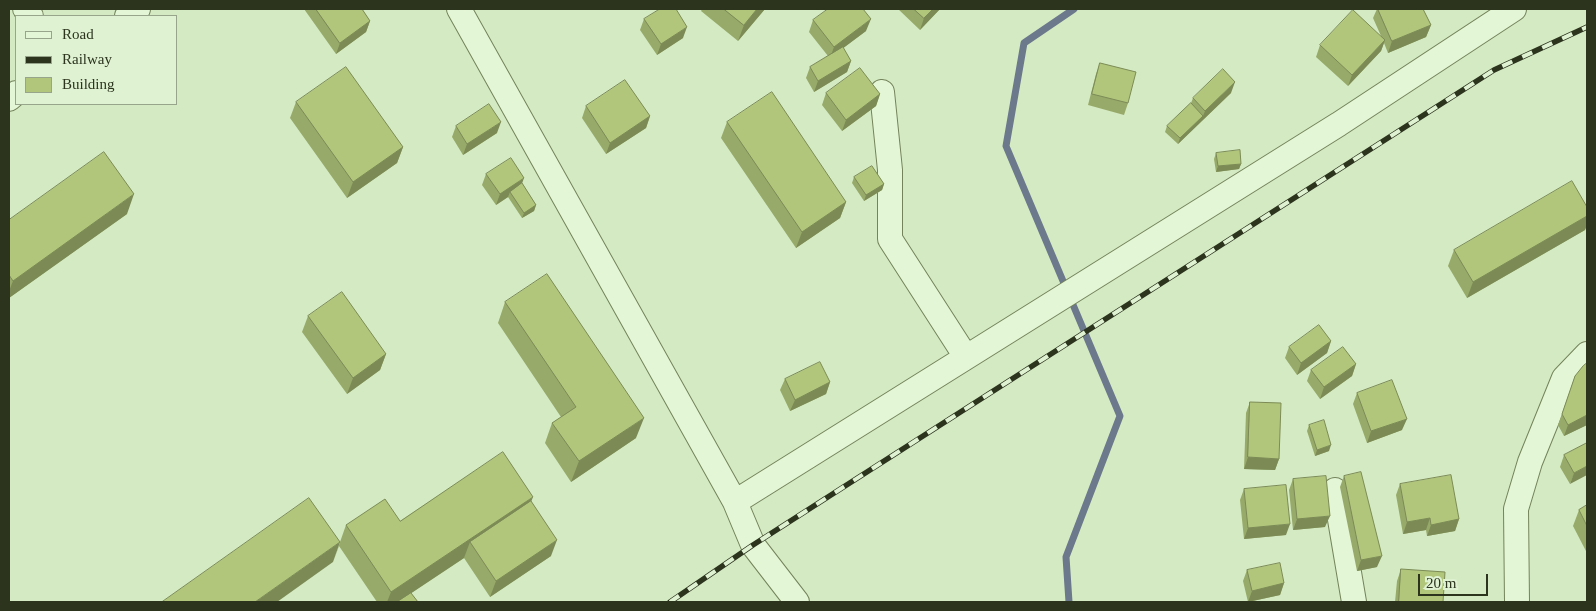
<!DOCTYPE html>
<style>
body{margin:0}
#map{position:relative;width:1596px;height:611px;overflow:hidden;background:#d4eac3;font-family:"Times New Roman",serif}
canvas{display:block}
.frame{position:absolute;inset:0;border:10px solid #2c341e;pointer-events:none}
.legend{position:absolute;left:15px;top:15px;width:162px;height:90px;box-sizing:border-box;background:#dff2d2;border:1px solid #97a68a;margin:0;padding:6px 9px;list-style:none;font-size:15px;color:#2c341e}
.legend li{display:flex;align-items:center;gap:10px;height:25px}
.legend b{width:25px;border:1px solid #97a68a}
.scale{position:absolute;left:1418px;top:574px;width:70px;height:22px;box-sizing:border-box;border:2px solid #2c341e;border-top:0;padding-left:6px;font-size:15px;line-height:18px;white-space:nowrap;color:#2c341e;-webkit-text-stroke:4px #dff2d2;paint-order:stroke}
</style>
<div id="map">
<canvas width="1596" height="611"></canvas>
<div class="frame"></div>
<ul class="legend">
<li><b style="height:6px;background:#e3f6d5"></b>Road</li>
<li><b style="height:6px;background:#2c341e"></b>Railway</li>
<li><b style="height:14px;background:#b1c67b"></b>Building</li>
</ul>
<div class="scale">20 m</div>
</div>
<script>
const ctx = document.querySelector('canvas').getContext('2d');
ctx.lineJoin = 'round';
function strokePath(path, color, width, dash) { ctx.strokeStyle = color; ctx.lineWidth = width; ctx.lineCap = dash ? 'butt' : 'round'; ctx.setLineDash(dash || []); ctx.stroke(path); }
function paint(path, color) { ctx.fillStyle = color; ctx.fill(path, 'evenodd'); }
const stream = new Path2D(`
 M1069,602l-3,-45 54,-141 -114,-270 18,-103 50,-34`);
const minor = new Path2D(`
 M25,9l6,7
 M459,9l276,493 18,43 44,57
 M127,16l11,-7
 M882,92l8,78v69l76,118
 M9,99l7,-6
 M1335,490l19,112
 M735,502l604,-378 175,-115
 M1517,602l-1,-93 14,-47 34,-84 23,-24`);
const rail = new Path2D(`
 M670,602l83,-57 741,-475 93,-43`);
const wall = new Path2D(`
 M304,9h58l8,12 -4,11 -30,22z
 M702,9h63l-27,32 -37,-30z
 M898,9h42l-20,21z
 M1377,9h46l8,16 -5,12 -38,16 -4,-10 -3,8 -33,35 -32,-29 4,-12 61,-9 -8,-18z
 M644,19l39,19 -26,17 -17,-25z
 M813,20l53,11 -23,17 8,13 -4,11 -33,20 -8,-14 4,-11 18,-11 -19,-24z
 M1100,63l28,40 -4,12 -36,-10 8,-31z
 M826,93l54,1 -4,12 -34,25 -20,-26z
 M1231,93l-53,51 -13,-12 2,-6 24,-23 2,-5z
 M296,102l107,45 -6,16 -50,35 -57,-80z
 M586,106l64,10 -4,12 -40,26 -24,-36z
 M727,122l119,80 -6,16 -44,30 -75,-110z
 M456,126l41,7 -34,22 -11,-18z
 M1216,153l25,11 -2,5 -23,3 -2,-13z
 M486,174l36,9 14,22 -2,6 -12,7 -14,-21 -12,8 -14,-20z
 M854,177l30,7 -2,6 -18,11 -12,-18z
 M1587,207v18l-2,5 -118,68 -19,-32 6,-16z
 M127,214l-118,84v-78z
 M505,302l131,136 -65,44 -26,-39 7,-20 9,-6 -63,-94z
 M308,316l78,38 -6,16 -33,24 -45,-62z
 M1331,341l-4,12 -30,22 -12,-17 4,-11z
 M1356,364l-4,12 -32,23 -13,-18 4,-11z
 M1575,376l12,49 -23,11 -6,-11z
 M785,379l45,3 -4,12 -36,17 -10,-21z
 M1357,393l45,37 -35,13 -14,-39z
 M1250,402l29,57 -4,11 -31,-1 2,-56z
 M1309,425l20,26 -14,5 -8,-25z
 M1587,443l-17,41 -10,-17 4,-12z
 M1344,476l33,91 -20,4 -17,-84z
 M1293,479l32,48 -32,3 -4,-40z
 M1400,484l59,35 -4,12 -28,5 -1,-6 -23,4 -7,-39z
 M1244,489l42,46 -42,4 -4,-39z
 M531,501l20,55 -61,41 -26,-39 -53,35 7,9h-41l-38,-56 -6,16 13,-37 54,-4z
 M1587,505v48l-14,-27 6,-16z
 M1401,569l42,33h-48l2,-21z
 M1247,570l37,13 -4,12 -32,7 -5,-21z`);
const shadedWall = new Path2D(`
 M757,9h8l-27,32 6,-16z
 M933,9h7l-20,21 4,-12z
 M871,19l-5,12 -36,27 4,-11z
 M370,21l-4,11 -30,22 4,-11z
 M1431,25l-5,12 -38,16 4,-12z
 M687,27l-4,11 -26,17 4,-11z
 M1385,40l-4,11 -33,35 4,-11z
 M851,61l-4,11 -33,20 4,-11z
 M1235,82l-4,11 -53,51 2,-6 23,-22 2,-5z
 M880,94l-4,12 -34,25 4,-11z
 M650,116l-4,12 -40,26 4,-11z
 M501,122l-4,11 -34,22 4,-11z
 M403,147l-6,16 -50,35 6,-16z
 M1241,164l-2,5 -23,3 2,-6z
 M524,178l-4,11 -10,3 -2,5 -12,8 4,-11z
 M884,184l-2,6 -18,11 2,-6z
 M134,194l-7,20 -118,84v-7l4,-10z
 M846,202l-6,16 -44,30 6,-16z
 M536,205l-2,6 -12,7 2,-5z
 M1587,216v9l-2,5 -118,68 6,-16z
 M1331,341l-4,12 -30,22 4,-12z
 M386,354l-6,16 -33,24 6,-16z
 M1356,364l-4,12 -32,23 4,-12z
 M830,382l-4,12 -36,17 5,-11z
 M1587,415v10l-23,11 4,-11z
 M644,418l-8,20 -65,44 8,-21z
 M1407,419l-5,11 -35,13 4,-12z
 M1331,445l-2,6 -14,5 2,-6z
 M1248,457l31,2 -4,11 -31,-1z
 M1587,466v9l-17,9 4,-11z
 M533,497l-8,20 -55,25 -6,16 -66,44h-11l4,-10z
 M1330,516l-5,11 -32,3 4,-11z
 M1430,518l-4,12 -23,4 4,-12z
 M1459,519l-4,12 -28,5 4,-11z
 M1290,524l-4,11 -42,4 4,-11z
 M557,540l-6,16 -61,41 6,-16z
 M340,542l-7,20 -56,40h-22z
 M1382,556l-5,11 -20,4 4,-11z
 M1284,583l-4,12 -32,7 4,-11z`);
const building = new Path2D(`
 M316,9h46l8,12 -30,22z
 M660,9h16l11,18 -26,17 -17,-25z
 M724,9h33l-13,16z
 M828,9h35l8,10 -37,28 -21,-27z
 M914,9h19l-9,9z
 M1378,9h45l8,16 -39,16z
 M1353,10l32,30 -33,35 -32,-30z
 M843,47l8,14 -33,20 -8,-14z
 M1100,63l36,9 -8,31 -36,-9z
 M346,67l57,80 -50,35 -57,-80z
 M860,68l20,26 -34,26 -20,-27z
 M1223,69l12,13 -30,29 -12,-13z
 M625,80l25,36 -40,27 -24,-37z
 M772,92l74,110 -44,30 -75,-110z
 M1191,103l12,13 -23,22 -13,-12z
 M489,104l12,18 -34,22 -11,-18z
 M1240,150l1,14 -23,2 -2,-13z
 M104,152l30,42 -121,87 -4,-6v-55z
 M511,158l13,20 -24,16 -14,-20z
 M872,166l12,18 -18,11 -12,-18z
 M1572,181l15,26v9l-114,66 -19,-32z
 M522,183l14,22 -12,8 -14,-21z
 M547,274l97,144 -65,43 -27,-38 24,-16 -71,-105z
 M342,292l44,62 -33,24 -45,-62z
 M1319,325l12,16 -30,22 -12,-16z
 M1343,347l13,17 -32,23 -13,-17z
 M820,362l10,20 -35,18 -10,-21z
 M1587,363v52l-19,10 -6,-11 13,-38 8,-10z
 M1392,380l15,39 -36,12 -14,-38z
 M1250,402l31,1 -2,56 -31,-2z
 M1324,420l7,25 -14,5 -8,-25z
 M1587,443v23l-13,7 -10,-18z
 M503,452l30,45 -142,95 -45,-67 39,-26 15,22z
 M1361,472l21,84 -21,4 -17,-84z
 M1451,475l8,44 -28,6 -1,-7 -23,4 -7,-38z
 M1326,476l4,40 -33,3 -4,-40z
 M1286,485l4,39 -42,4 -4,-39z
 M309,498l31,44 -85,60h-93z
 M531,501l26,39 -61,41 -26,-39z
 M1587,505v21l-8,-16z
 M1280,563l4,20 -32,8 -5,-21z
 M1401,569l44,3 -2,30h-44z
 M411,593l7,9h-21z`);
strokePath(stream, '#6c788b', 7);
strokePath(minor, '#73835b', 26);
strokePath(minor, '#e3f6d5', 24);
strokePath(rail, '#2c341e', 5.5);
strokePath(rail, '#dff2d2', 4, [11]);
paint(wall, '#98aa6a');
paint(shadedWall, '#7c8b56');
paint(building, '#b1c67b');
strokePath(building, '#7c8b56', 1);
</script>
